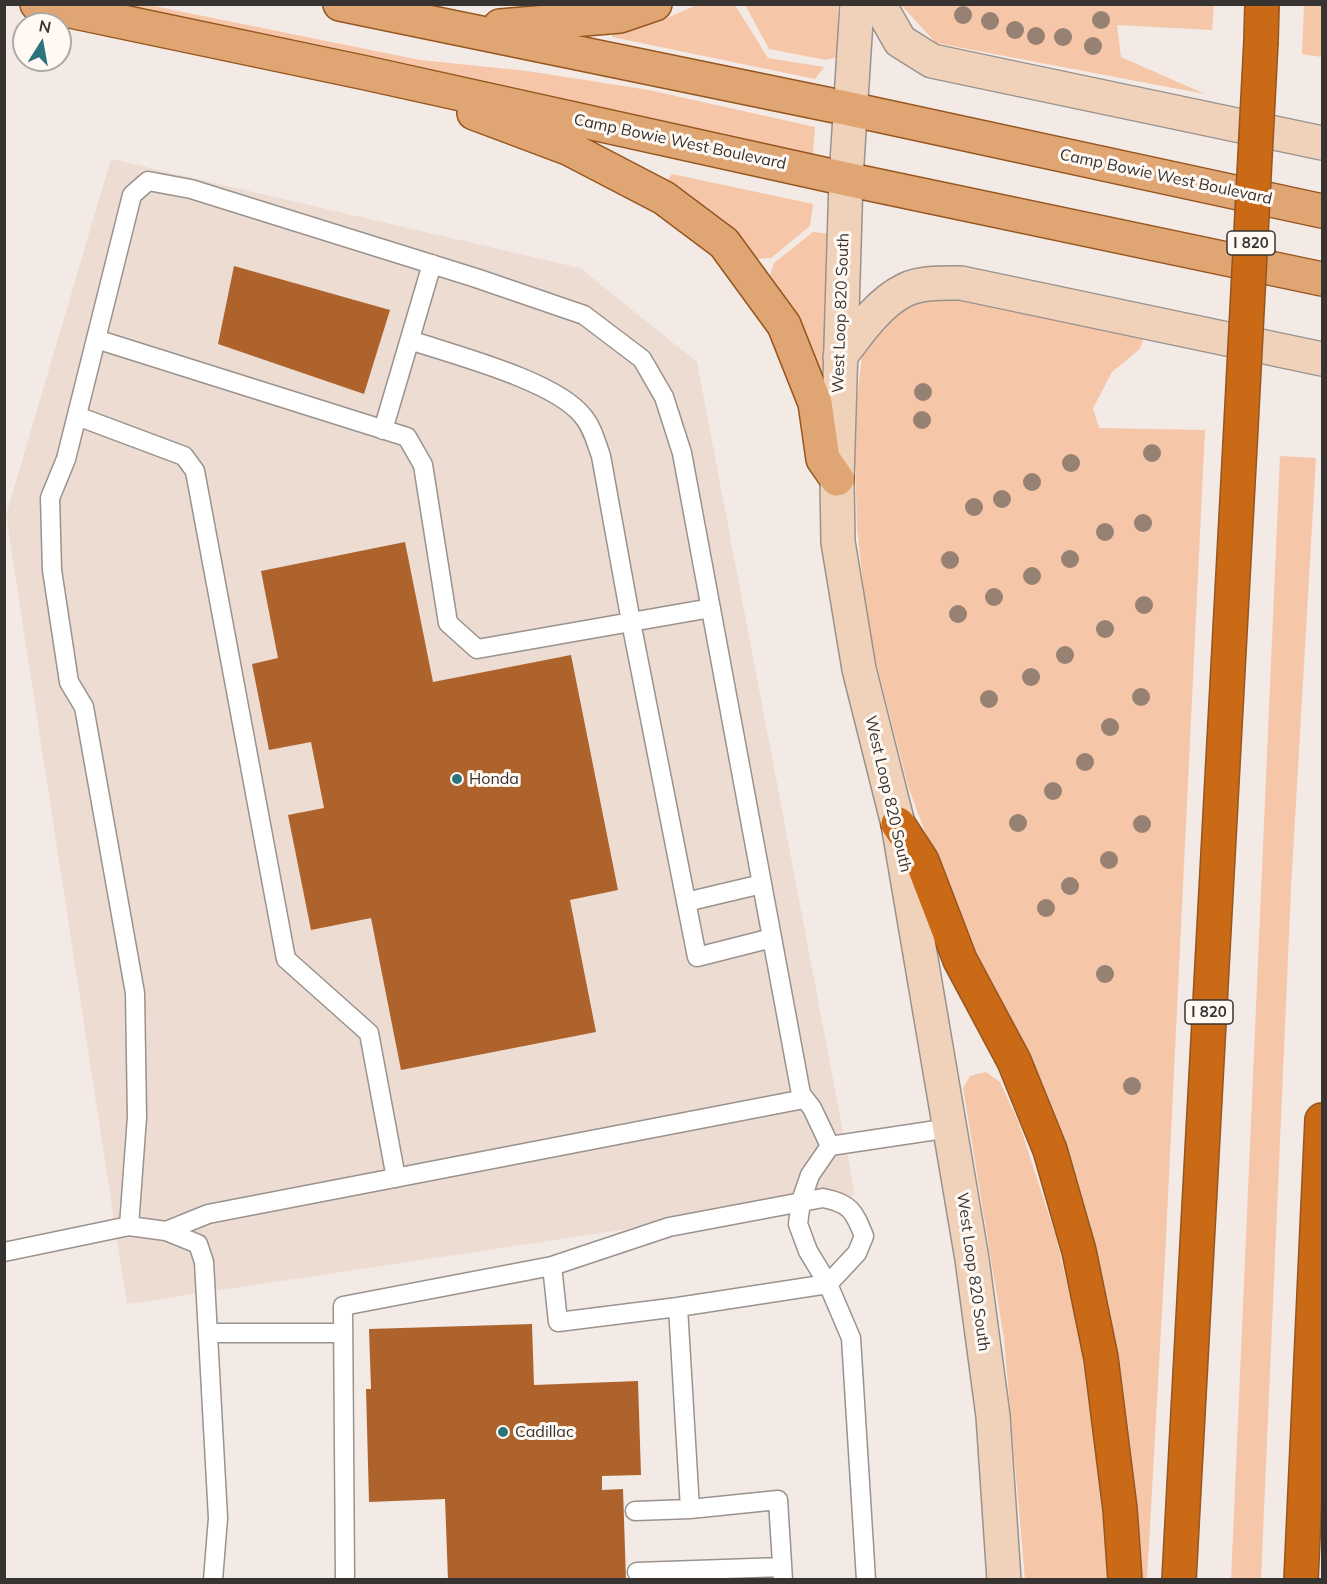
<!DOCTYPE html>
<style>
body{margin:0}
#map{position:relative;width:1327px;height:1584px;overflow:hidden;background:#f3eae5;font-family:Mulish,sans-serif}
canvas{display:block}
.frame{position:absolute;inset:0;border:6px solid #373331;pointer-events:none}
.north{position:absolute;left:12px;top:12px;width:60px;height:60px;box-sizing:border-box;background:#fff8f3;border:2px solid #afa9a5;border-radius:50%;rotate:11deg;font-size:16px;font-weight:700;line-height:24px;text-align:center;color:#373331}
.north::after{content:'';display:block;margin:auto;width:21px;height:27px;background:#2b747b;clip-path:polygon(50% 0,100% 100%,50% 72%,0 100%)}
</style>
<div id="map">
<canvas width="1327" height="1584"></canvas>
<div class="frame"></div>
<div class="north">N</div>
</div>
<script>
const ctx = document.querySelector('canvas').getContext('2d');
ctx.lineJoin = 'round';
function paint(path, color) { ctx.fillStyle = color; ctx.fill(path, 'evenodd'); }
function strokePath(path, color, width, dash) { ctx.strokeStyle = color; ctx.lineWidth = width; ctx.lineCap = dash ? 'butt' : 'round'; ctx.setLineDash(dash || []); ctx.stroke(path); }
function label(font, color, halo, rows, align = 'center') {
  ctx.font = font + ' Mulish,sans-serif'; ctx.lineWidth = 6; ctx.setLineDash([]); ctx.textBaseline = 'middle'; ctx.strokeStyle = halo; ctx.fillStyle = color; for (const [text, x, y, turn = 0] of rows) {
    ctx.save(); ctx.translate(x, y); ctx.rotate((+turn || 0) * Math.PI / 180); ctx.textAlign = isNaN(turn) ? turn : align; if (halo) ctx.strokeText(text, 0, 0); ctx.fillText(text, 0, 0); ctx.restore();
  }
}
const built = new Path2D(`
 M111,159l469,109 117,94 158,833 -728,109 -121,-789z`);
const green = new Path2D(`
 M125,5h24l271,55 107,11 122,19 166,37 -2,28 -204,-42 -54,-16 -146,-28 -279,-59z
 M697,5h38l33,53 56,9 -9,12 -203,-42 1,-6 47,-10z
 M745,5h93l-1,52 -11,3 -57,-11z
 M901,5h313l-2,25 -95,-5 4,32 84,37 -269,-51z
 M1304,5h18v52l-20,-3z
 M672,174l141,30 -3,22 -39,32 -14,1 -30,-30 -62,-45z
 M813,232l19,2 -8,138 -6,1c-13,-35 -26,-68 -48,-98l4,-12z
 M927,295l42,6 175,36 -4,12 -28,23 -19,36 6,20 106,2 -40,828 -18,321 -11,-1 -22,-235 -206,-557 -40,-155 -11,-104 -3,-105 8,-66 18,-30z
 M1280,456l36,2 -25,430 -30,691 -30,1z
 M986,1072l14,10 19,41 37,114 27,115 29,197v30h-87l-21,-240 -41,-251 7,-12z`);
const building = new Path2D(`
 M234,266l156,44 -26,84 -146,-50z
 M405,542l28,140 138,-27 47,235 -48,10 26,132 -195,38 -30,-152 -60,12 -23,-115 36,-7 -13,-66 -42,8 -17,-86 26,-6 -17,-87z
 M532,1324l2,61 104,-4 3,94 -39,1v14l21,-1 3,91h-178l-3,-81 -76,3 -3,-113h5l-2,-60z`);
const lane = new Path2D(`
 M96,339l311,98 16,28 25,158 29,26 234,-41
 M410,340c44,15 143,40 172,75 10,11 14,27 19,41l30,166 66,335 75,-19
 M77,416l107,40 11,15 91,488 83,74 27,145
 M383,430l49,-166
 M686,902l76,-18
 M830,1146l120,-18
 M129,1226l37,5 32,13 6,18 14,256 -5,62
 M166,1231l42,-17 596,-115
 M4,1252l125,-26 8,-109 -2,-124 -51,-286 -15,-25 -17,-112 -2,-72 16,-39 66,-264 16,-14 43,8 285,89 108,37 58,44 22,38 18,56 119,641 11,14 18,38 -20,29 -9,26 -3,23 10,27 20,33 23,54 15,242
 M678,1307l12,202 88,-9 5,80
 M208,1333h135
 M635,1511l55,-2
 M637,1572l145,-5
 M345,1580l-2,-274 209,-40 6,56 120,-15 150,-23 29,-31 7,-17c-10,-25 -14,-33 -41,-38l-154,29 -117,39`);
const secondary = new Path2D(`
 M857,4l-11,175 -9,300 1,63 21,127 39,155 74,435 21,157 11,164
 M879,4l21,37 32,20 390,82
 M840,357c17,-23 38,-54 65,-67 16,-8 38,-7 56,-7l361,76`);
const primary = new Path2D(`
 M37,4l329,69 480,106 476,100
 M340,4l510,105 472,102
 M500,26l120,-10 35,-12
 M474,113l96,36 94,49 60,45 60,82 31,78 8,56 14,20`);
const highway = new Path2D(`
 M1261,41l1,-37
 M898,824l24,37 38,99 54,101 36,89 29,101 22,107 19,151 5,71
 M1179,1580l61,-1135
 M1301,1580l21,-460`);
const highwayBridge = new Path2D(`
 M1240,445l21,-404`);
const trees = [
 [963,15],
 [1101,20],
 [990,21],
 [1015,30],
 [1036,36],
 [1063,37],
 [1093,46],
 [923,392],
 [922,420],
 [1152,453],
 [1071,463],
 [1032,482],
 [1002,499],
 [974,507],
 [1143,523],
 [1105,532],
 [1070,559],
 [950,560],
 [1032,576],
 [994,597],
 [1144,605],
 [958,614],
 [1105,629],
 [1065,655],
 [1031,677],
 [1141,697],
 [989,699],
 [1110,727],
 [1085,762],
 [1053,791],
 [1018,823],
 [1142,824],
 [1109,860],
 [1070,886],
 [1046,908],
 [1105,974],
 [1132,1086]
];
const markers = [
 [457,779,6,"#2b747b"],
 [503,1432,6,"#2b747b"]
];
const shields = [
 [1251,243,48],
 [1209,1012,48]
];
const shieldNames = [
 ["I 820",1251,243],
 ["I 820",1209,1012]
];
const streetNames = [
 ["Camp Bowie West Boulevard",680,142,12],
 ["Camp Bowie West Boulevard",1166,177,12],
 ["West Loop 820 South",841,313,-88],
 ["West Loop 820 South",888,794,77],
 ["West Loop 820 South",973,1272,82]
];
const poiNames = [
 ["Honda",469,779],
 ["Cadillac",515,1432]
];
paint(built, '#ecdcd2');
paint(green, '#f6c6a8');
paint(building, '#ae632d');
strokePath(lane, '#9a928d', 21);
strokePath(secondary, '#9a928d', 36);
strokePath(primary, '#97561f', 36);
strokePath(highway, '#97561f', 36);
strokePath(lane, '#fff', 18);
strokePath(secondary, '#efd2b9', 33);
strokePath(primary, '#dfa573', 33);
strokePath(highway, '#ca6916', 33);
strokePath(highwayBridge, '#97561f', 36, []);
strokePath(highwayBridge, '#ca6916', 33);
ctx.fillStyle = '#978173';
for (const [x, y] of trees) { ctx.beginPath(); ctx.arc(x, y, 9, 0, 2 * Math.PI); ctx.fill(); }
for (const [x, y, r, color] of markers) { const dot = new Path2D(); dot.arc(x, y, r, 0, 2 * Math.PI); ctx.fillStyle = color; ctx.fill(dot); strokePath(dot, '#fff8f3', 2); }
for (const [x, y, w] of shields) { const box = new Path2D(); box.roundRect(x - w / 2, y - 12, w, 24, 4.5); ctx.fillStyle = '#fff8f3'; ctx.fill(box); strokePath(box, '#373331', 1.5); }
label('bold 15px', '#373331', null, shieldNames);
label('16px', '#373331', '#fff8f3', streetNames);
label('16px', '#373331', '#fff8f3', poiNames, 'left');
</script>
